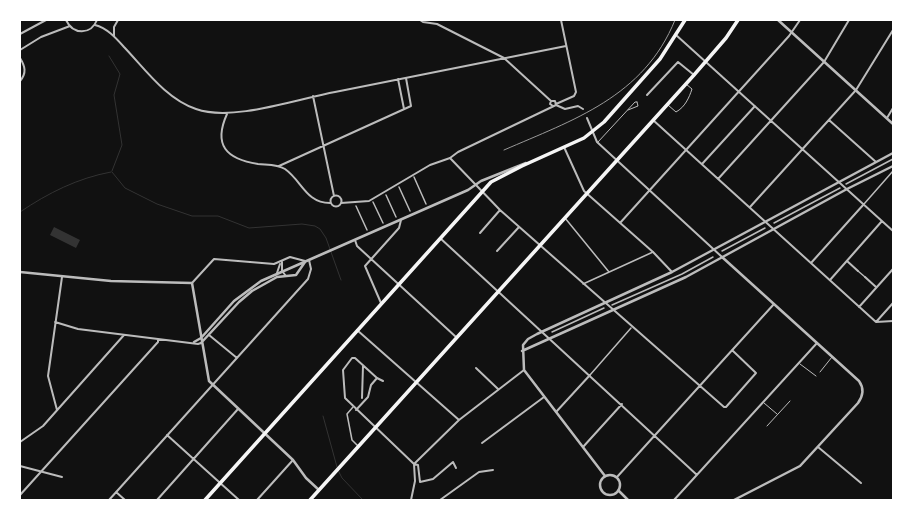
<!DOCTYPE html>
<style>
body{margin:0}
#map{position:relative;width:913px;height:520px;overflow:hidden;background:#111;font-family:"Varela Round",sans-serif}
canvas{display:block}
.frame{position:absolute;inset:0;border:21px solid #fff;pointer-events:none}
</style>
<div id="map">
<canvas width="913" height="520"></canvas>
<div class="frame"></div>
</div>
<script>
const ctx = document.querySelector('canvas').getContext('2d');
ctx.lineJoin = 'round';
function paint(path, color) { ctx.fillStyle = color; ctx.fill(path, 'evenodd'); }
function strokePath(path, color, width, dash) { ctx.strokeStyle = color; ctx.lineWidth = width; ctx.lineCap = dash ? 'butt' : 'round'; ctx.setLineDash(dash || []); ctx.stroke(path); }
const water = new Path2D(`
 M54,227l26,13 -4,8 -26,-13z`);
const stream = new Path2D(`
 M109,56l11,18 -6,21 8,50 -10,26
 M112,172l13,16 32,16 35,12h26l31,12 53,-4 13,2 5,3 6,9 15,42
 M20,212c28,-19 58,-34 91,-40
 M323,416l14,51
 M338,470l4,8 21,22`);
const service = new Path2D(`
 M668,105l8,7c9,-5 13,-14 16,-23l-6,-5
 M628,110l10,-4 -1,-4
 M598,142l37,-40h2
 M800,364l16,12
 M820,372l12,-15
 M764,403l13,11
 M767,426l23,-25`);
const pedestrian = new Path2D(`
 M414,177l12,27
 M846,184l47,-25
 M399,187l11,24
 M386,195l10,22
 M373,202l10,21
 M864,204l29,-33
 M356,206l11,24
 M565,218l44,54
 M774,223l66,-35
 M722,251l43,-23
 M858,271l7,6
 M583,284l70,-32
 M612,305l70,-31 31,-17
 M552,332l52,-24
 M590,375l41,-47
 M353,407l-6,7 5,26 6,6`);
const minor = new Path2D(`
 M66,20c7,15 25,15 31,0
 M420,20l3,2 14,2 67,34 47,43 -1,3 3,2
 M95,25c12,3 21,13 29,22 21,22 42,52 72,62 36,13 101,-10 139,-17 77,-16 154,-31 231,-46
 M20,34l26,-14
 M676,35l217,196
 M114,36v-9l4,-7
 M20,50l21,-13 29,-11
 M20,58c5,8 7,15 0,23
 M398,79l6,30
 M647,95l31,-33 16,13
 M313,96l21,100
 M551,101h4l1,4
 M556,104l18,-8 2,-4 -15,-72
 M556,105l9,4 13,-3 5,3
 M227,114c-14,31 -1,45 31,50 9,1 19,0 27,5 17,12 21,34 45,34
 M587,118l10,24 125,115
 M887,118l6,-10
 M653,120l223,202
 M829,120l47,42
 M564,147l20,44 69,61 19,20
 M450,158l50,52 224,197h2l30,-34 -24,-23
 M702,164l53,-58
 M279,166l132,-60 -5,-28
 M718,179l106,-117 25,-42
 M330.5 201a5.5 5.5 0 1 1 11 0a5.5 5.5 0 1 1-11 0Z
 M341,203l28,-2 61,-36 20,-7 8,-6 98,-47
 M750,207l106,-117 37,-60
 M620,223l169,-187 11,-16
 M480,233l20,-23
 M440,238l257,237
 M355,240l2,6 99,91
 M497,251l22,-24
 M847,261l11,10
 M282,262v9l4,5
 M811,263l53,-59
 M277,273l3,-9
 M865,277l11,10
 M830,280l52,-59
 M192,283l22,-24 60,5 16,-7 15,4
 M381,303l-16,-37 34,-38 2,-8
 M859,307l34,-38
 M55,322l23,7 120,15 3,-1
 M876,322l17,-19
 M876,322l17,-1
 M357,330l102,90
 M209,335l28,23
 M476,368l22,21
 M383,381l-6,-3 -22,-20h-3l-9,12 2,28 69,66 4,1 2,17 13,-3 20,-17 3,6
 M362,398l1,-32
 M57,410l-9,-34 14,-99
 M356,410l12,-13 3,-12 6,-7
 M556,412l34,-37
 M167,435l72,65
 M20,442l23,-16 81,-91
 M482,443l62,-46
 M583,447l39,-43
 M818,447l43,36
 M414,464l45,-44 65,-50
 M20,466l42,11
 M617,477l157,-173
 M116,492l9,8
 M20,495l138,-153v-3
 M109,500l199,-221 3,-10 -2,-9
 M157,500l81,-91
 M257,500l36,-40
 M411,500l4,-19 -1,-17
 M440,500l39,-28 14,-2
 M674,500l143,-157`);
const tertiary = new Path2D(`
 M778,20l115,104
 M722,257l137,124c5,7 4,15 -1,22l-58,63 -66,34
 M20,272l91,9 81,2 17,98 84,79 13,18 13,12
 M194,342l7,-4 33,-37 27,-20 207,-91 13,-9 45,-18
 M201,343l38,-41 13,-11 25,-14 19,-2 9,-13
 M522,351l164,-74 161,-88 46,-23
 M600 485a10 10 0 1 1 20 0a10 10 0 1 1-20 0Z
 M605,476l-81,-106 -1,-25 5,-6 9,-5 135,-62 221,-119
 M619,491l9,9`);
const primary = new Path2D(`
 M205,500l286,-318 31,-16 62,-28 20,-16 56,-63 25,-39
 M310,500l384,-425 32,-37 12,-18`);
const rail = new Path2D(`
 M504,150c69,-30 140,-53 171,-130`);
paint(water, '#333');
strokePath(stream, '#333', 1);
strokePath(service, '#bcbcbc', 1);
strokePath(pedestrian, '#bcbcbc', 1.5);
strokePath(minor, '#bcbcbc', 2);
strokePath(tertiary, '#bcbcbc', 2.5);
strokePath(primary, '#f5f5f5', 3.5);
strokePath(rail, '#9a9a9a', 1);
</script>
